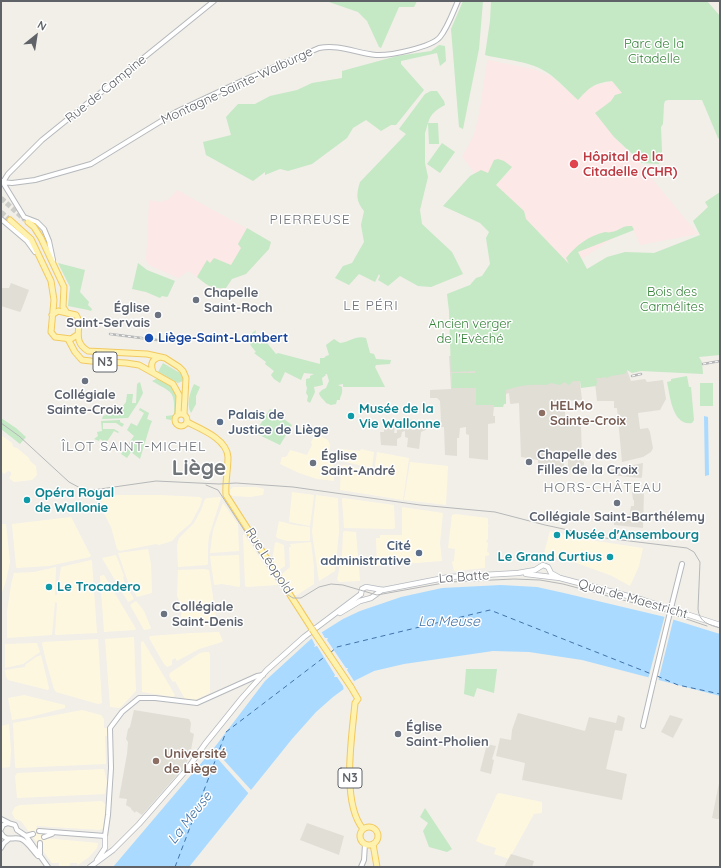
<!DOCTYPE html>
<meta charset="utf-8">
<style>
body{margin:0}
#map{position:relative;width:721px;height:868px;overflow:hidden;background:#f1efe8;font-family:Quicksand,sans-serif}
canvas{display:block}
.frame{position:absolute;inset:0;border:2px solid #5f6368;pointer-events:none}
.north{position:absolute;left:16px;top:16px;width:40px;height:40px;-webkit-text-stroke:3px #fff;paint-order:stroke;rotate:30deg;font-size:11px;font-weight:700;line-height:16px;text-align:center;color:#5f6368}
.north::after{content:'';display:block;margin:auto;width:14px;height:18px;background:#5f6368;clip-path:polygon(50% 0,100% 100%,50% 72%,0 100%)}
</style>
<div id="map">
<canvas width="721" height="868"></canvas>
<div class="frame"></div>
<div class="north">N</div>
</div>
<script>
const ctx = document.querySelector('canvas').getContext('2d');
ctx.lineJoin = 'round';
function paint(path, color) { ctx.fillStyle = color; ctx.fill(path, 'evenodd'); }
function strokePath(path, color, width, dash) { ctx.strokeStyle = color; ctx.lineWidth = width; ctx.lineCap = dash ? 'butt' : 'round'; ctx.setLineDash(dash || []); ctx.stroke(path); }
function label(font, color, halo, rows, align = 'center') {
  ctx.font = font + ' Quicksand,sans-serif'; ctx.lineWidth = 3; ctx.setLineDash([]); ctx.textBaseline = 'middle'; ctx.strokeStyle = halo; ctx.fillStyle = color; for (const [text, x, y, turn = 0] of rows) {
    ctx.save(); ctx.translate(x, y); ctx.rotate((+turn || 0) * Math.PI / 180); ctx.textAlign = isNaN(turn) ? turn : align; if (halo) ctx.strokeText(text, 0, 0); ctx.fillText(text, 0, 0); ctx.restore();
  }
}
const commercial = new Path2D(`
 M316,434l12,6 2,5 -1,9h3l1,7 1,20 -17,-2 -18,-6 -19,-9 2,-7h3l2,-1 3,-6 17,5 5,-10 -1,-3z
 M1,435l11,8 1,4 4,1 12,10 1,3 6,5 1,9 -5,5 -18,2 -5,-4 2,-3v-3l-3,-1 -4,3 -3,-3z
 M341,449l19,2 1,-2 13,3 -2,16 -31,-7 -2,-11z
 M377,452l32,6 -6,42 -63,-10 1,-24 4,-1 29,8z
 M410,462l38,4 -2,39 -42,-5z
 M233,487h23l8,2 -1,6 -13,2 -17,-1 -3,-2v-4z
 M292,492l22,3 -4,31 -21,-4z
 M118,495h42l40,2 2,2 -2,7 -9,17 -13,11 -6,7 -13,4 -3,-1 -36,7 -3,-2 -6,-22 -8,-16 -2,-13z
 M316,495l22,3 1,34 -4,39 -16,10 -7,-49z
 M220,497l1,1 -12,38 -1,10v18l-1,1 -29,2 -1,-21 2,-8 15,-15 7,-13 4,-11 2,-1z
 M343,498l51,7 1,23 -2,1 -49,-1 -2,-29z
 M223,503l15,21 1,27 -29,2 3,-23z
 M402,507l41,6 -3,30 2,18 -65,5 -1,-28h4v-3h22z
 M455,514l33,4v7h1l-1,2v12l-2,2 2,2 -1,9 2,1v2l-4,1v12l-31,3 -2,-9 2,-1 1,-12 -7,-1 4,-33z
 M1,517l1,7h4l4,38 -4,19 -5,14z
 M71,517l20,39 -1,1 -41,9 -32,2 -1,-1 -4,-43z
 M279,521l15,4 16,2v14h-23l-10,-3 -1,-2z
 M345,531l11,1 4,49 -21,1 -2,-2 5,-24 1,-24z
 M550,531l33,8 60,9 -4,18 -9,20 -18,-10 -38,-14 -14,-5h-17z
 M243,534h1l29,43 4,6v2l-30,2 -2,-1z
 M276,542l8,3 1,21 -6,4 -7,-10 3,-17z
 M311,542l3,25v17l-17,11h-2l-14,-20 9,-8 -1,-20h2l-1,-3z
 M148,549l3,15 1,29 -15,4 -9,-15 -10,-29z
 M116,555l8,21 -1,1 2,7 9,15 -6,3 -26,-44z
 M239,555l1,31 -1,1 -17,-3 -8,1 -4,-29z
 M91,560l1,1 5,72 -41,2 -1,-1 2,-31 -2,-1 -3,33 -45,3v-27l4,-26 3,-12 20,-1 22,-5 -1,28h2l4,-28z
 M204,569l5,1 8,54 -35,3 -2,-1 2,-20 -5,-10 1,-26z
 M104,575l32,54 -1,1 -31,2 -4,-56z
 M136,601l8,10 7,17 -1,1 -6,1 -14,-25z
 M219,632l4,9 -1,1 -23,7 -22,12 -2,-3 -3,2v5l-5,2 -3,-3 -15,-26 1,-2 41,-3z
 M134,637l2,54 -16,17 -10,-1 -5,-68z
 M98,639l4,64 -4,1 -42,-12 -2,-3 -8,-28 -4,-17 1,-2z
 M143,641l32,54 -2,2 -31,-5 -1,-50z
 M37,643l3,9 -17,12 -18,4v-24z
 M206,652h3l1,3v38l-15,7 -10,-1 -10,-18 -2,1 -4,-6 1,-3 30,-20z
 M41,655l8,33 -1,2 -40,-10 -2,-3 -1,-7 20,-3v-2l11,-8z
 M24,695l41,10v3l-35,9 -18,3 -4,-22z
 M82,710l19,5 3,4v9h3v8h-2l1,28 -90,4 -1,-1 -2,-44z
 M9,724l2,26 -1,17 -9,1v-42z
 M104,769l3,13 -2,12 -88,4 -2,-22 2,-3z
 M499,793l43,9v11l-8,1 -25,45 -15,-5 2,-6 -11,-3 -9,-4 21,-47z
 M102,801l4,4 -3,23 -3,2 -64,-4 9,12 53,5 -1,5 -8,9 -11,8 -1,-2h-7l-1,4h-10v-4h-7l-31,-42 -6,-2 -3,-6 3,-6 5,-2z`);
const education = new Path2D(`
 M11,283l18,7 -8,21 -1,1 -19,-6v-18h8z
 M449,356l128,1 5,43 -20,1v4h3v15h4v5h12l1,36 2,1v8h-16v-11h-4v10l-26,-2v-7l-17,-3 -2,-54 -8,1 -1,-1 -1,-10 -3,1v1l-11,2 -2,19h2v7l-7,1v36l-19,-2v-23l-3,-1v-7l-6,1 -1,10h-2v18l-12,-1 -1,-28h-11v-5l8,-1 -1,-20 -3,-3h-7v-8l21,-1z
 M627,370l4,11 14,-2 2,3 16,-2 3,19 -6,11 -22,3 2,16 8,-1 2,4 3,16 -2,4 -8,5 -21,5 -5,-54h-3v-7h-17l-3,-28z
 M397,419l19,1 12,3v6l-7,3 -2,17 -12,-2 1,-9 -3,-1v-6l-3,1 -1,5 -4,2v7l-16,-1 -1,-13h4v-6h11l-1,7h3z
 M643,463l-1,14 -1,1 -31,-3 -3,-5z
 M644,491l-1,37 -29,-3v-6l9,1 1,-2h5l2,-12h3v-6h-1l-1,-8z
 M134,710l55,9 2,4 -1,9 4,2 -4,21 -5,11 -43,49 -6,-4 -1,2 -4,-4v-1l-5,-3 1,-6 -8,-1 8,-44 1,-12 -2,-3 2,-10 2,-2z
 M518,713l67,18 4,-14 27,6 2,-8 7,3 -3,13 -7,-1 -9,39 21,5 -5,26 -100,-20 3,-17 -29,-7 4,-18 11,2 1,-10z
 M670,715l13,4 -10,19 -12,-6z
 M487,744l9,2 -4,13 2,1 -3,14 -11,-3z
 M720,778v41h-3l-5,-1z
 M307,823l37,13 -5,19 -39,-15z
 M511,854l23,7 -2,6h-28z`);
const medical = new Path2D(`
 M488,60l45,9 18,7 27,24 12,-13 22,-6 11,12 -8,2 -4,6 -15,12 18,24 20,20 64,77 -58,11 -8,-19 -70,46 -18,-35 -19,-18 -1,-8 -28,-26 16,-17 -29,15 -21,-26 12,-22 6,-26 7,-47z
 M177,190l94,52 -2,7 -23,25 -14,5 -6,9 -10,1 -6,-2 -21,-16 -11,7 -29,-13 -3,-5 3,-60 11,2 9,-3z`);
const green = new Path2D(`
 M326,1h91l-3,6h-15l-18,41 -2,-1 -12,-26 -9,-9z
 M463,1h20l-4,48 -16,80 -4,-2 -8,-98z
 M491,1h216l13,15v123l-2,-1 -16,-38h-34l-3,1 -1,3 -1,20 -2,3 1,24 -3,13 -17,-1 -28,-26 -19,-24 16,-12 4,-6 7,-2 -10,-12c-18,2 -22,6 -34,19 -9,-8 -21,-21 -30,-27 -17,-12 -43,-13 -63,-18l5,-34z
 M439,45l6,1 1,15 -6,5 -3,-13 -36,8v3l23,26 -28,35h-5l-10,6 -15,-11 -13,8 -6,10 -35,26 -24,7 -8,-2 -15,6v-3l-12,9 -47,-26 -3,-13 28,-7 -5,-18 12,-13h17l15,-8 27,-6 15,-7 30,-5v-7l55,-15 34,-5z
 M431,91h6l7,10 1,4c-9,5 -14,8 -17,18h10l1,21h-10l-1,-21 -3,10v30l3,14 -8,33 2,14 30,28 11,22 -32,13 -13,-1 -18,-10 -12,10 -10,-6 2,-4 -1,-2 -4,8 -16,-8 -10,11 -14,-7 8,-12 9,-3 12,-21 -3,-17 3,-14c-8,-10 -8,-16 -4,-29l46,-48 -7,-5 26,-35z
 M442,143l13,9 -15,21 -13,-9z
 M498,159l6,2 8,6 -16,18 28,26 2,8 43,45 -3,-6c11,-13 22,-22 39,-26 2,0 4,1 6,0 9,-1 10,-7 21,-6l2,4 -56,22 9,17 20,-12 18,-5 29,1 46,-18 -7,-14 15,-14 -3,-5 15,-10v163l-21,2 3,5 1,12 -62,-3 -9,2 -5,-3 -1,3c-7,3 -13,1 -19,5l-2,-1 -4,1h-5l1,4 -1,4 -15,2 -1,-7h-7l-4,4 -5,-3 -4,3 -10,-2 -3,2c-15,-1 -28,0 -41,5v14h-2l-1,3h-9v-2h-18v-17h-24v-15h23v-2l-24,1 -2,-61 -2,-17 23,-9 6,-7 6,-2 8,-12 -4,-26 3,-6 -9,-9 -37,-17 27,-30 11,-6 7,3 6,-13z
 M247,228l24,14 -2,7 -23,25 -14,5 -6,9c-15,1 -18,-2 -29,-11l10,-17 3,3 4,-5 17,7 10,-17 -3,-4z
 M58,263l27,7 -5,22 9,10 -1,3 4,4 -1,2 -3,-1 -20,-4 2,-19z
 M138,263l9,7 28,11 -7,15 -1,1 -5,-1 -2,2 -14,-6 -14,-3z
 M256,330l-2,12 7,2 3,-5 12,15 2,-1 42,11v-6h4l2,-2 3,-1 -3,-10 8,-6 6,4c10,-1 16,-8 26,-5l4,15 4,1 2,5 15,1 -1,4 -14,1 -1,2 10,20h-42v-3l-5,1 4,2c1,8 -2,8 -2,13h-3l-1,4 -5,1 -5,-2c-2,-4 -6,-5 -7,-10l3,-3 4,-2 3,-7 -2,-7h-2l1,1 -4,3 1,7 -9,2 1,5 -5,11 -3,-2 1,-5 -2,-3 1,-5 -1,-3v-6l4,-1v-2l4,-2 -10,-1 -3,7 -16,-8 -5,11 -6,-4 -3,-4 3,-4 -9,-7 1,-2 -12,-9 2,-1 -5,-6 -1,-3 2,-3v-7z
 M163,363l17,10 3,5v3l-5,2 -20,-11z
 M687,376l2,11h2l3,33 -2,3c-20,3 -22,-28 -25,-41l4,-1v-2z
 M158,378c5,3 11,5 14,9 8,8 6,26 -1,33l-5,-1v-3l8,-1c1,-25 -2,-22 -22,-34z
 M140,382l3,11 -5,10 -10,15 -26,1 1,-3 3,-1v-7l13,1 1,-3h3l3,-4 1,-8h6l-1,9h4l1,-19z
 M700,383h13v23h-13z
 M194,384l6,3 -4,9v8l-5,9c-5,-8 -1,-21 3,-29z
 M140,408l9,5 -2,6 5,2 -2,5 -10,33 -9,-7 -4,6 -6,-4 13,-18 -7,-6 4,-7 6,3 7,-13 -5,-3z
 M270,409l22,16 -12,20 -25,-12z
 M1,418l15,10 10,9 -6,7 -19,-15z
 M120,420v2l4,2 -2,3 -6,-4h-13v6h11l5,3 -1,1 -4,-2 -8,12 -6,-4 -1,2 -5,-2 4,-3 -1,-4 5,-1 -1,-10z
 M466,669h31l-3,24 -17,-5 -3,9 -10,-3z
 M425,808l27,41 -5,3 -18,-5 -6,-16 5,-8 -8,-6z`);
const water = new Path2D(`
 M704,416l4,1 1,58 -4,1z
 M501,585l36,2 27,6 101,24 55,17v62l-138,-36 -53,-8 -36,-1 -89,13 -30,7 -18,9 -23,17 -17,15 -24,27 -103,128h-76l101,-119 51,-67 46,-42 32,-20 17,-8 41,-14 41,-9z`);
const pier = new Path2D(`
 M665,615l9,2 -16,65 -10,-3z
 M321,631l4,7h3l-1,2 19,28h2l-1,2 7,11 3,1 -13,9 -1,-5 -6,-9h-3l1,-2 -18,-29 -3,1 1,-2 -4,-8z
 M212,747l40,44 -3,3 -39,-44z`);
const ferry = new Path2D(`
 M330,653l7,-6 153,-37 164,65
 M657,676l21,9 42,9
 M175,867l51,-135 101,-77`);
const primaryTunnel = new Path2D(`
 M1,198l24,22
 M1,212l9,8`);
const tertiary = new Path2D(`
 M2,181l22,36 13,5 7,7 5,12 4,19
 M1,182l11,1 23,-3 56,-16 85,-52 68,-32 75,-32c20,-4 37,5 57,7 14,1 56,-8 64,-18 8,-10 13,-25 18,-36
 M3,182l5,-8 34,-34 172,-139
 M1,219l26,22 8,11
 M672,604l10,-40
 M643,726l10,-43
 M1,819l8,4
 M1,829l2,-4 5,-2 7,2 2,5 9,6 22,31
 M39,831l66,5 3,-21 3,-47 -1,-40 12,-16 17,-14h16l42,5 60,-27 6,-1
 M1,833c5,10 12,3 20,6 7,3 12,12 17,17
 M26,836l7,-2
 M44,837l8,-3
 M40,843v11
 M1,848l3,-5 5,-4
 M361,867l3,-7 1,-16`);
const secondary = new Path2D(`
 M526,574l34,4 83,22 77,25
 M361,594l1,-5 4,-2 17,3 66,-13 69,-4 17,-3 8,-5 5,2 3,6 9,5
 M340,613l20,-12 11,-3 11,-8
 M97,860l8,-12v-12
 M90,867l23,-17 26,-26 49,-56 17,-24 37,-46 25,-28 37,-33 57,-43`);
const primary = new Path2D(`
 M10,220l21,19 20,42 3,19 -3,32 4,5 16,2 6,-4
 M28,222l6,5 7,11 23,49 -1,20 4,6
 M52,315l6,-4 18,4c8,11 -6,25 12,36l59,3 18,4 14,9 4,4 3,7 -2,36
 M68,339l7,13 7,8 9,1 35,2 13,2 34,19 6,11 -1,20
 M153,372c-3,-8 -1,-13 7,-15
 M175 420a6 6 0 1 1 12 0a6 6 0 1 1-12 0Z
 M187,422c14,7 40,17 41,35 0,13 -3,25 -2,38l86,134
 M351,687l7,12 -3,4c-3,33 -14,99 8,126
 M360 836a9 9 0 1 1 18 0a9 9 0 1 1-18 0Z
 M373,844l4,23`);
const tram = new Path2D(`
 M1,423l18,13 50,46 13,7 11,1 63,-9 63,3 17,-1 57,4 127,18 75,7 50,13 60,13 82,10 7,4 6,10 -2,47c1,13 11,16 22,19
 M206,485l12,5 67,103 8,5h8l18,-11 12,-3 12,1 34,10 72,-13 65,-3 26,1 23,4 97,26 47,16`);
const rail = new Path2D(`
 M110,334l47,6
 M703,364l17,-3
 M632,376l9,-2`);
const tertiaryBridge = new Path2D(`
 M653,683l19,-79`);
const primaryBridge = new Path2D(`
 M312,629l39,58`);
const markers = [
 [574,164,5,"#e0444e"],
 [196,300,4,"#6b7280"],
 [158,315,4,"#6b7280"],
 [149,338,5,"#1a4fb4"],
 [85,381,4,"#6b7280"],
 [542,413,4,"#8d6e63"],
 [351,416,4,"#0f9aa8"],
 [220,422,4,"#5c6f8a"],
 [529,462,4,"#6b7280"],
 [313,463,4,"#6b7280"],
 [27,500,4,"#0f9aa8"],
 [617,503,4,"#6b7280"],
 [557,535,4,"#0f9aa8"],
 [419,553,4,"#5c6f8a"],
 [610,557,4,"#0f9aa8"],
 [49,587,4,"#0f9aa8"],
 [164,614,4,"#6b7280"],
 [398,734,4,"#6b7280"],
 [156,761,4,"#8d6e63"]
];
const shields = [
 [105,362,24],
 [350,778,24]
];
const shieldNames = [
 ["N3",105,362],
 ["N3",350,778]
];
const parkNames = [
 ["Parc de la",654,44],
 ["Citadelle",654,59],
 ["Bois des",672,292],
 ["Carmélites",672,307],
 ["Ancien verger",470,324],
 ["de l'Evèché",470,339]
];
const streetNames = [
 ["Montagne Sainte-Walburge",237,86,-25],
 ["Rue de Campine",106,89,-39],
 ["Rue Léopold",269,561,57],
 ["La Batte",464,577,-4],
 ["Quai de Maestricht",633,599,16]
];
const healthNames = [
 ["Hôpital de la",583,157],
 ["Citadelle (CHR)",583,172]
];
const worshipNames = [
 ["Chapelle",204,293],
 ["Saint-Roch",204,308],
 ["Église",150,308,"right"],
 ["Saint-Servais",150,323,"right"],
 ["Collégiale",85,395,"center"],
 ["Sainte-Croix",85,410,"center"],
 ["Chapelle des",537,455],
 ["Filles de la Croix",537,470],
 ["Église",321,456],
 ["Saint-André",321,471],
 ["Collégiale Saint-Barthélemy",617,517,"center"],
 ["Collégiale",172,607],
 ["Saint-Denis",172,622],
 ["Église",406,727],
 ["Saint-Pholien",406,742]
];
const transitNames = [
 ["Liège-Saint-Lambert",158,338]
];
const educationNames = [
 ["HELMo",550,406],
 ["Sainte-Croix",550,421],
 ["Université",164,754],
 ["de Liège",164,769]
];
const cultureNames = [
 ["Musée de la",359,409],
 ["Vie Wallonne",359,424],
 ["Opéra Royal",35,493],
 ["de Wallonie",35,508],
 ["Musée d'Ansembourg",565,535],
 ["Le Grand Curtius",602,557,"right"],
 ["Le Trocadero",57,587]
];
const serviceNames = [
 ["Palais de",228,415],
 ["Justice de Liège",228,430],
 ["Cité",411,546,"right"],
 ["administrative",411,561,"right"]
];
const neighbourhoodNames = [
 ["PIERREUSE",310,220],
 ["LE PÉRI",371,306],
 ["ÎLOT SAINT-MICHEL",134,447],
 ["HORS-CHÂTEAU",603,488]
];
const waterNames = [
 ["La Meuse",449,622],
 ["La Meuse",190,818,-52]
];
const townNames = [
 ["Liège",199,469]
];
paint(commercial, '#fef7e0');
paint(education, '#e1ded6');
paint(medical, '#fce8e6');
paint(green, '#c5e8c5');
paint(water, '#aadaff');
paint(pier, '#f1efe8');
strokePath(ferry, '#4174aa', 1, [5, 4]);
strokePath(primaryTunnel, '#ccccc8', 5, [5, 2.5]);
strokePath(tertiary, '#b5b8bc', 6);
strokePath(secondary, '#b6babf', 6);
strokePath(primary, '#f2c960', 7);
strokePath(tertiary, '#fff', 4);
strokePath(secondary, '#fff', 4.5);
strokePath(primary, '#fff2af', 5);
strokePath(tram, '#b6b7b8', 1);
strokePath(rail, '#b6b7b8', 2.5);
strokePath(rail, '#fff', 1, [3]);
strokePath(tertiaryBridge, '#b5b8bc', 6, []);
strokePath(primaryBridge, '#f2c960', 7, []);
strokePath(tertiaryBridge, '#fff', 4);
strokePath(primaryBridge, '#fff2af', 5);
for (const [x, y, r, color] of markers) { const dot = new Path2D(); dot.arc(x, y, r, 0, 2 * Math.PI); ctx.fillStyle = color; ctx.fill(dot); strokePath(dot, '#fff', 1.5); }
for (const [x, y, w] of shields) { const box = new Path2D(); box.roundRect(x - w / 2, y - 10, w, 20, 3); ctx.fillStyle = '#fff'; ctx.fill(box); strokePath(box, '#5f6368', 1); }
label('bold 12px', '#5f6368', null, shieldNames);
label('13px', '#348238', '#fff', parkNames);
label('13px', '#5f6368', '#fff', streetNames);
label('bold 13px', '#be3a42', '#fff', healthNames, 'left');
label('bold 13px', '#5b616d', '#fff', worshipNames, 'left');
label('bold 13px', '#164399', '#fff', transitNames, 'left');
label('bold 13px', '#785e54', '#fff', educationNames, 'left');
label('bold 13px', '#0d838f', '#fff', cultureNames, 'left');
label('bold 13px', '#4e5e75', '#fff', serviceNames, 'left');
ctx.letterSpacing = '1px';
label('14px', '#70757a', '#fff', neighbourhoodNames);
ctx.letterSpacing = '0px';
label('italic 14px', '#4174aa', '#fff', waterNames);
label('bold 21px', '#70757a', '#fff', townNames);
</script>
